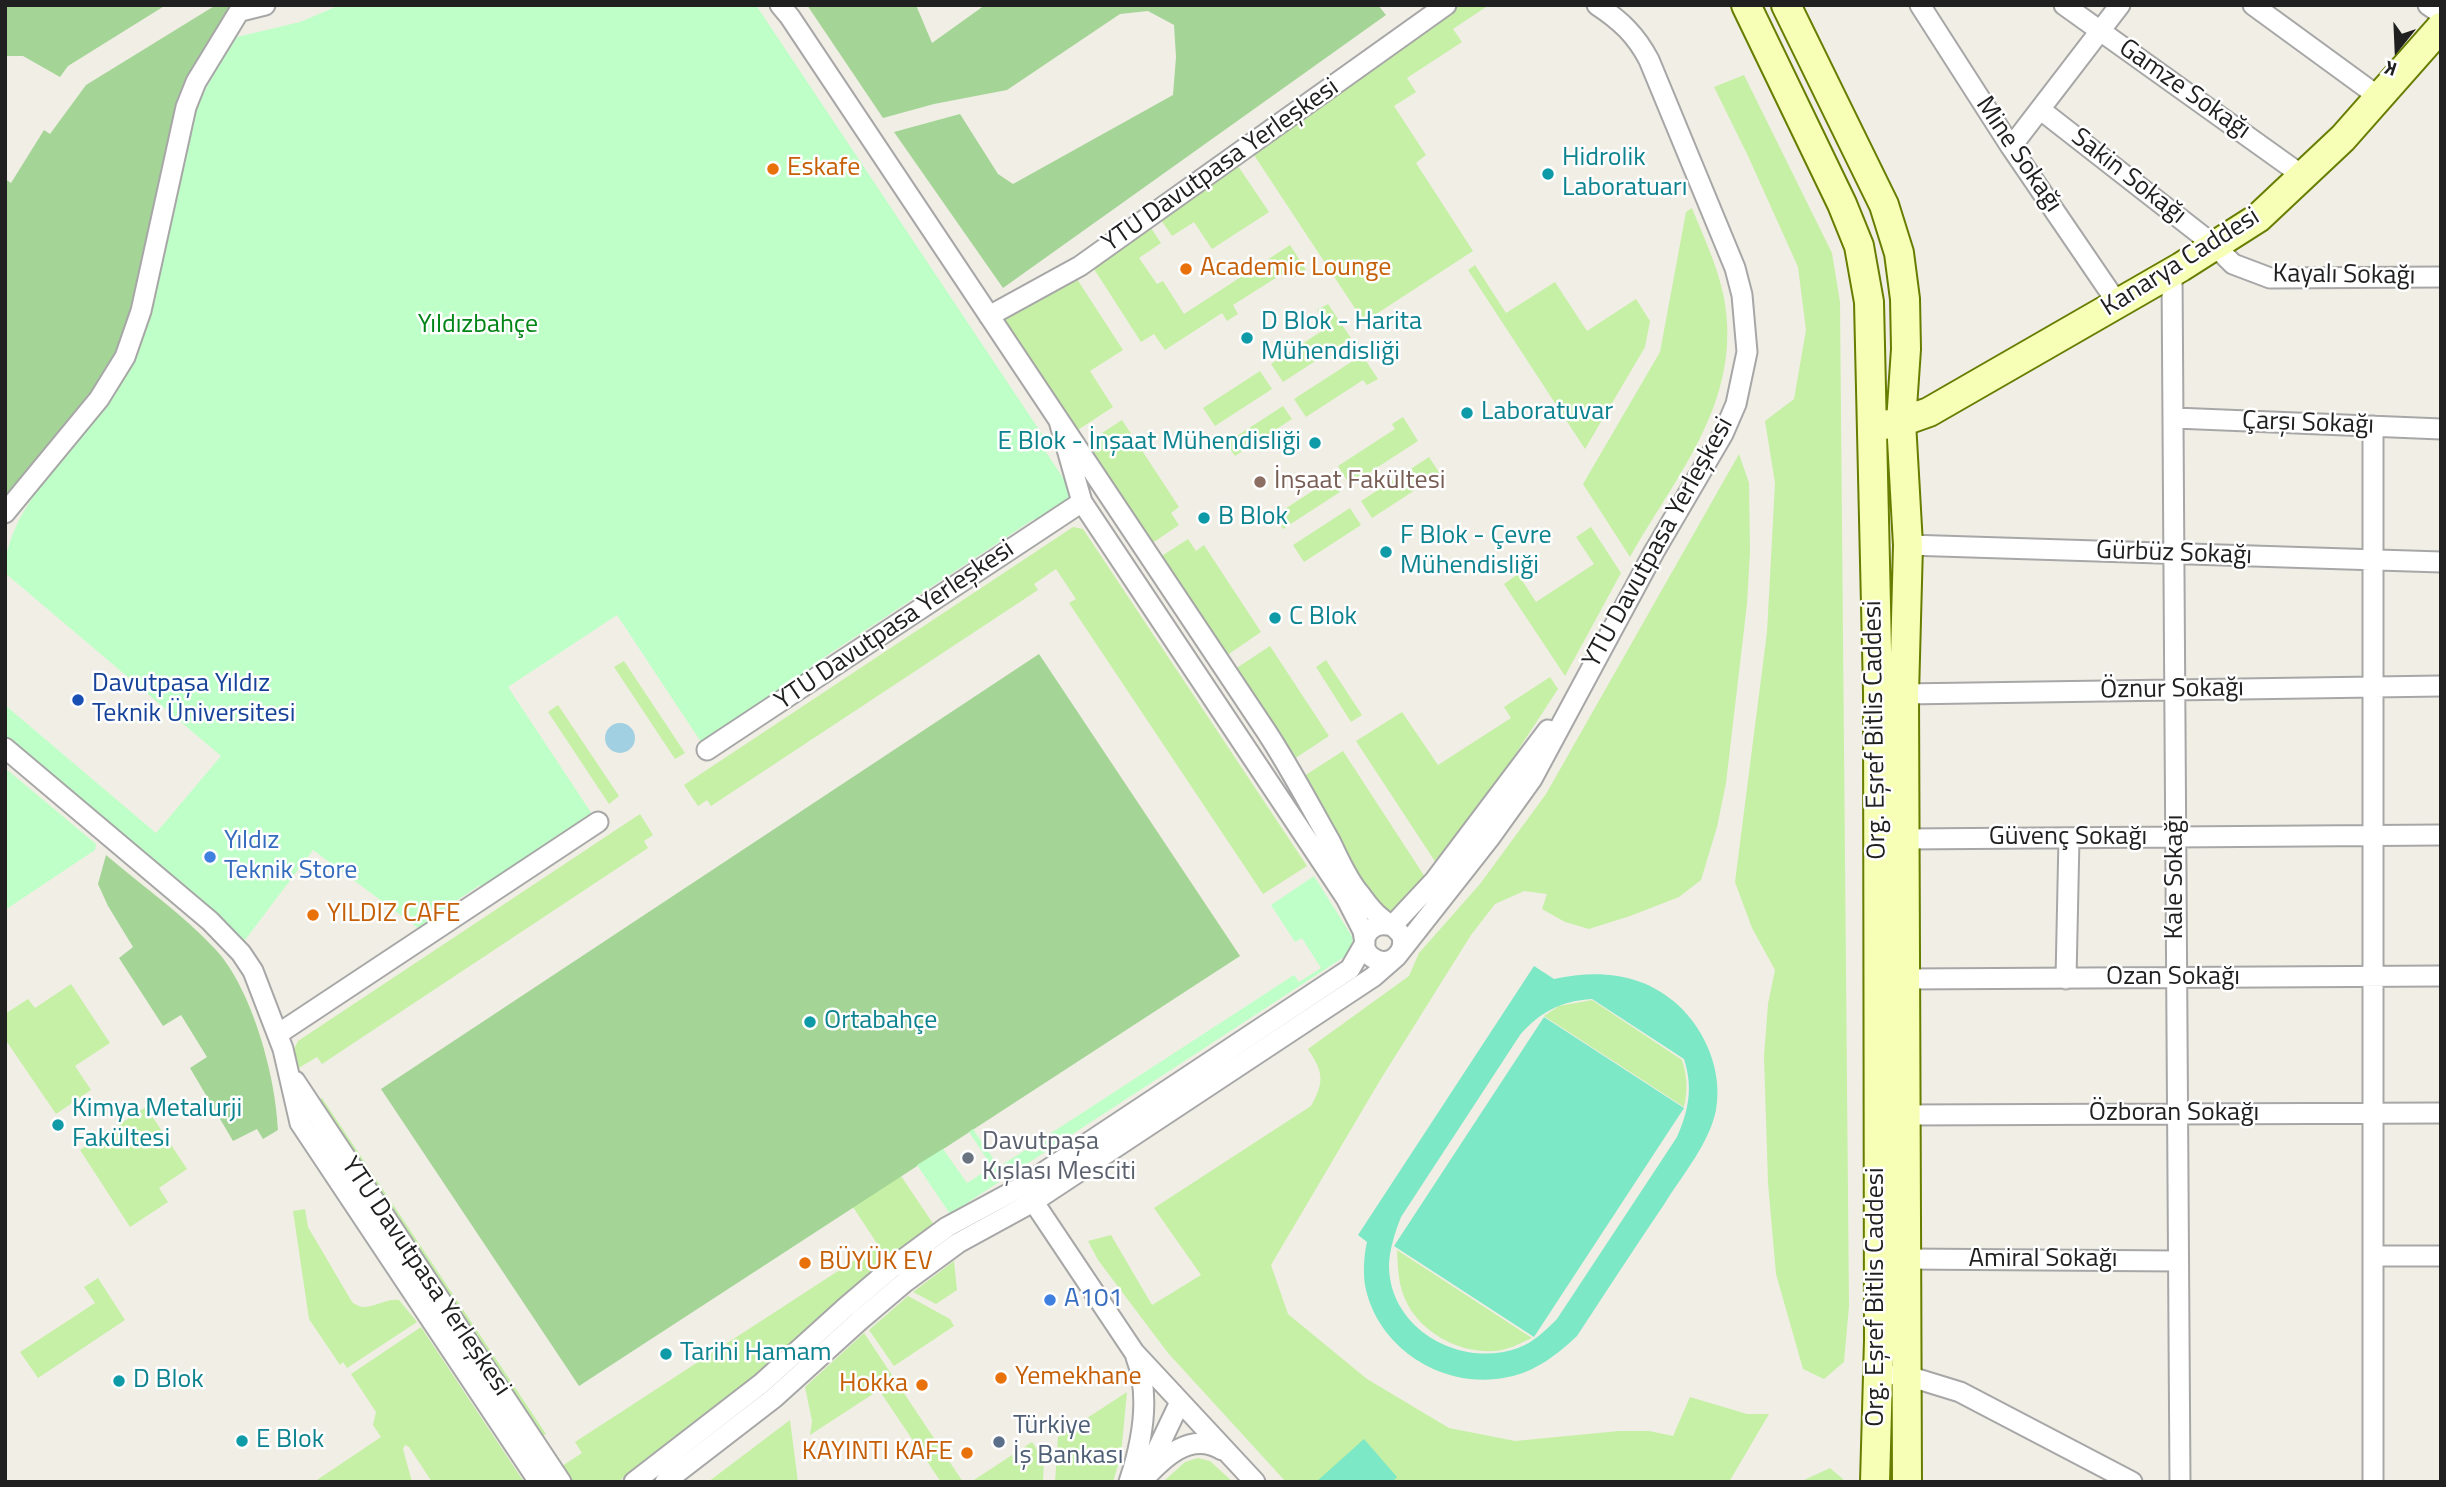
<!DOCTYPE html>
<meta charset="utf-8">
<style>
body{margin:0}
#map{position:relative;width:2446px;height:1487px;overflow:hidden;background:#f1eee5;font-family:"Titillium Web",sans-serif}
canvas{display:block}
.frame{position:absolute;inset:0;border:7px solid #202020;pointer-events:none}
.north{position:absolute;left:2362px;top:14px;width:70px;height:70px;-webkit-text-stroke:5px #fff;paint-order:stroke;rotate:198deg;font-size:19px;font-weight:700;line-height:28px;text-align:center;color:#202020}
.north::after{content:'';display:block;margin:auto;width:24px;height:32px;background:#202020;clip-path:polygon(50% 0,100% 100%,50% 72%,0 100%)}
</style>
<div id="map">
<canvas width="2446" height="1487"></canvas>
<div class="frame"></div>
<div class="north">K</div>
</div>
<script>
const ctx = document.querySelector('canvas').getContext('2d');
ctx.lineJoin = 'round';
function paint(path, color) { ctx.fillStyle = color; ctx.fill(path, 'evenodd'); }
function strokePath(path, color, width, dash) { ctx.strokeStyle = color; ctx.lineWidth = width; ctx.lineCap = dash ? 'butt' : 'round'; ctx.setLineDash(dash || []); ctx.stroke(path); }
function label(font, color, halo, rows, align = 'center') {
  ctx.font = font + ' "Titillium Web",sans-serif'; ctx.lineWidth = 5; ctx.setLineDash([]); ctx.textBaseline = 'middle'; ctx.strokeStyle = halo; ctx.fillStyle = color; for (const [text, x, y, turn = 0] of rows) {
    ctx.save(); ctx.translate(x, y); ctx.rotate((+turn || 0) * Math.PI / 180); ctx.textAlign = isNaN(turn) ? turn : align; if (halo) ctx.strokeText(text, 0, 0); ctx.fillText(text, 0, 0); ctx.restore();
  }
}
const grass = new Path2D(`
 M1457,5h32l-36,24 9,13 -55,36 9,14 -22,14 32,49 -10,8 57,88 -109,71 -112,-170z
 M1744,75l88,178 8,49 9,1004 -5,56 -20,17 -21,-10 -27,-95 -8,-91 -4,-127 4,-52 7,-34 -23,-42 -17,-46 32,-250 8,-149 -10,-62 29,-22 12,-69 -8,-63 -50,-111 -34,-69z
 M1236,163l33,49 -57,37 -18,-27 -22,14 -13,-19z
 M1692,208c12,30 26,59 32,90 19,102 -47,176 -94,259l-47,-73 77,-132 26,-140z
 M1149,225l12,18 -22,15 18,26 6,-3 21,33 106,-69 16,25 -11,7 -5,-8 -57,36 5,9 -11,7 -5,-8 -57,37 -11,-16 -13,8 -49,-76z
 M1475,265l31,48 49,-31 32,49 49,-32 14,22 -5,26 -60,102 -117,-179z
 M1075,276l48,74 -33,21 23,36 -40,26 -76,-114z
 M1328,304l23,34 -68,44 -12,-18 57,-37 -11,-17z
 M1362,355l16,24 -11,6 -4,-5 -57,37 -12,-18z
 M1260,371l12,18 -57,37 -12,-18z
 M1283,406l9,13 -57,37 -9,-13z
 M1403,417l15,24 -68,44 -12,-19 57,-37 -3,-5z
 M1122,420l57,87 -8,6 8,12 -31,21 -66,-100z
 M1739,454l10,29 1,69 -3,52 -21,179 -9,44 -16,53 -22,17 -49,19 -41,13 -24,-7 -23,-13 5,-15 -23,-3 -29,13 -24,31 -92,147 -108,183 17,49 79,65 82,49 66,13 104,-10h30l24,5 17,-39 57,17h22l-40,68h-443l-118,-129 -70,-93 -10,-19 23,-6 41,70 49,-30 -47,-67 157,-102c14,-25 12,-34 -3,-57l101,-73 10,-23 61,-69 66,-90z
 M1429,457l17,26 -11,7 -6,-9 -57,37 -11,-17z
 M1331,479l9,13 -57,37 -9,-13z
 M1350,508l11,17 -57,37 -11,-17z
 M1073,527l10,2 224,337 -44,28 -194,-291 7,-4 -20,-30 -22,15 4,6 -327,216 -4,-6 -9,6 -14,-21z
 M1591,527l30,46 -56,103 -61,-92 14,-10 18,28 58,-38 -18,-27z
 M1188,539l8,12 8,-6 57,87 -38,26 -66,-99z
 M1270,646l59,90 -38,25 -59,-90z
 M1326,660l36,55 -11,7 -35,-55z
 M624,661l61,92 -10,6 -61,-92z
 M1550,677l8,12 -49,75 -73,99 -80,-122 46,-29 36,53 73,-47 -7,-11z
 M558,705l61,91 -10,8 -61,-92z
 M1343,751l82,126 -35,40 -29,-29 -60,-110z
 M640,814l13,21 -9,6 4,7 -326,216 -5,-7 -20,12 -4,-18 5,-10z
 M71,984l39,59 -35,23 16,24 -35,24 -51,-75v-25l23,-15 7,9z
 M1592,1000l90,60c5,16 6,30 2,47l-140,-91 15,-10z
 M322,1098l224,336 -4,2 -224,-336z
 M146,1107l41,62 -28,19 9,14 -38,25 -50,-77z
 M901,1176l33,49 -47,34 -47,40 -84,76 -138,107h-45l-11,-16 20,-13 -7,-11 303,-197 -25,-38z
 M305,1209l3,18 44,75c15,13 30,-4 47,-2l18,22 -70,46 -4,-6 -3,3 -31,-46 -16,-108z
 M1397,1250l135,88c-9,4 -20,10 -30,12 -35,7 -80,-15 -95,-47 -9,-17 -9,-34 -10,-53z
 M954,1261l3,29 -21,14 -23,-12z
 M98,1278l27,42 -87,58 -18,-26 75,-49 -11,-16z
 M908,1296l42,23 4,7 -60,40 -25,-36z
 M421,1327l103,155h-92l-23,-35 -4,-2 -2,4 9,33h-98l67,-45 -8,-12 3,-13 -25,-38z
 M864,1333l12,18 87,131h-22l-62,-92 -69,45 2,-14 -7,-34z
 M1127,1392l-6,63 -8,27h-58l3,-45z
 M790,1420l8,62h-90z
 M1032,1442l12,18 -1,22h-72z
 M1198,1458l12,3 23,21h-70l22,-20z
 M1830,1468l13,11v3h-43z`);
const forest = new Path2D(`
 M5,5h161l-98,61 -8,11 -37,-21h-18z
 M216,5h16l-38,59 -18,40 -45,205 -16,44 -25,40 -85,104v-318l6,4 33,-53 6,4 36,-49z
 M807,5h109l16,38 53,-38h393l8,10 -383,273 -109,-156 66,-18 38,60 15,10 160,-89 3,-38 -2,-32 -26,-14 -28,3 -113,76 -73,14 -51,14z
 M1039,654l201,302 -661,430 -198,-297z
 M106,855c36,31 78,60 110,95 36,39 60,127 62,180l-15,9 -6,-10 -24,12 -43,-73 17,-11 -26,-42 -18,11 -44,-68 14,-11 -25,-41 -10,-22z`);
const park = new Path2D(`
 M340,5h416l288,432 -2,9 31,47v5l-35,26 -4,-5 -223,147 5,8 -113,71 -86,-130 -109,72 86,130 -110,73 -4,-5 -54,36 3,5 -7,5 -109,-81 -71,94 -237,-204v-35l151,128 65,-77 -216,-183c0,-64 69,-122 104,-171 35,-48 45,-102 57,-159 9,-40 18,-80 26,-120 10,-32 27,-58 45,-86l63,-15z
 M5,768l91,76 -1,6 -90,60z
 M1314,876l39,62 -3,14 -6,5 -394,257 -33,-49 26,-16 24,34 25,-16 -23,-35 4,-3 26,38 295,-192 5,7 22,-14 -19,-30 -7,4 -24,-37z`);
const pitch = new Path2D(`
 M1534,966l20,13c45,-10 89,-6 124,26 28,26 45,67 38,105 -7,34 -33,64 -51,93 -30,44 -59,89 -88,133 -19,18 -42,36 -69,41 -63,14 -131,-28 -143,-92 -2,-14 -1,-30 2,-43l-9,-7zM1592,999l92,60c9,28 5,51 -7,78l-120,182c-12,12 -23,23 -39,29 -57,21 -130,-19 -129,-84 1,-16 6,-32 12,-47l119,-182c20,-23 41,-34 72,-36z
 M1544,1017l140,91 -150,229 -140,-91z
 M1364,1439l33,38 -5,5h-76z`);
const water = new Path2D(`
 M605 738a15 15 0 1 1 30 0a15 15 0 1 1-30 0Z`);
const street = new Path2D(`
 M780,5l10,12c158,238 317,476 476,714 23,35 43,73 64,110 9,18 17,38 30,53 6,8 12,17 20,23 7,7 18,10 22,20 4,15 -11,29 -25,23 -23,-9 -12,-42 15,-34
 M1920,5l91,142 107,157
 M2064,5l239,171
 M2253,5l126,92
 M2428,5l13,9
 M241,11l24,-6
 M2041,110l173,135 19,19 37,14 171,-1
 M2011,147l109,-142
 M2172,272l8,1210
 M989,316l91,-50 366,-261
 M2175,418l266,11
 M5,513l94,-114 26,-42 16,-46 45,-204 10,-25 47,-77
 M1908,545l533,17
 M1904,694l537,-8
 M5,748l205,173 31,32 12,18 30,78 17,74 239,359
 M707,750l375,-248
 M1905,839l536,-4
 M1392,926l43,-46 113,-150
 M1906,979l535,-3
 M2066,979l3,-141
 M278,1034l320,-212
 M295,1081l266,401
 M1906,1115l535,-2
 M1027,1192l107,160 121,130
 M2374,1256h67
 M1907,1259l271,2
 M1896,1375l12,1 52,16 172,90
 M1149,1467l31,-65
 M634,1482l128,-99 84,-76 47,-40 54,-40 76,-41 327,-217 15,-26 -2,-12 -17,-33 -264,-396 -23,-81
 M665,1482l109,-84 85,-77 46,-39 53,-39 75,-41 340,-225 24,-21 92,-117 43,-60 122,-227 69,-118 13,-30 11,-52 -5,-57 -7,-27 -86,-208c-13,-25 -29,-40 -52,-55
 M1129,1482c13,-39 22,-86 7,-125
 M1141,1482c21,-23 49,-52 81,-32
 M2373,1482v-1056`);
const secondary = new Path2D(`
 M1746,5l96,199 17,42 10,56 9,390 1,648 -4,142
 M1786,5l98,200 15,48 6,46 1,50 -5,73 7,123 -4,149 3,788
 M1884,425l17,-3 28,-10 252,-145 77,-49 85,-80 98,-111`);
const markers = [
 [773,169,7,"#e8710a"],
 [1548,174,7,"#0f9aa8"],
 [1186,269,7,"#e8710a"],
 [1247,338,7,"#0f9aa8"],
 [1467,413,7,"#0f9aa8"],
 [1315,443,7,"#0f9aa8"],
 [1260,482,7,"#8d6e63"],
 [1204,518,7,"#0f9aa8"],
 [1386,552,7,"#0f9aa8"],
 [1275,618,7,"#0f9aa8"],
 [78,700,7,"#1a4fb4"],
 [210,857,7,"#3f7fe0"],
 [313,915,7,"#e8710a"],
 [810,1022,7,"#0f9aa8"],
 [58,1125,7,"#0f9aa8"],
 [968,1158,7,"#6b7280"],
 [805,1263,7,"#e8710a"],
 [1050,1300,7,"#3f7fe0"],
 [666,1354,7,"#0f9aa8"],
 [1001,1378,7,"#e8710a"],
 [119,1381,7,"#0f9aa8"],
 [922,1385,7,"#e8710a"],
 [242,1441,7,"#0f9aa8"],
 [999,1442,7,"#5c6f8a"],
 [967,1453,7,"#e8710a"]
];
const streetNames = [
 ["Gamze Sokağı",2184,90,35],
 ["Mine Sokağı",2018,155,56],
 ["YTU Davutpasa Yerleşkesi",1221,166,-35],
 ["Sakin Sokağı",2128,177,38],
 ["Kanarya Caddesi",2181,263,-32],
 ["Kayalı Sokağı",2344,276,1],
 ["Çarşı Sokağı",2308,424,2],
 ["YTU Davutpasa Yerleşkesi",1659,543,-61],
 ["Gürbüz Sokağı",2174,554,2],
 ["YTU Davutpasa Yerleşkesi",895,626,-34],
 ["Öznur Sokağı",2172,690,-1],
 ["Org. Eşref Bitlis Caddesi",1876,730,-91],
 ["Güvenç Sokağı",2068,838],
 ["Kale Sokağı",2176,877,-90],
 ["Ozan Sokağı",2173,978],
 ["Özboran Sokağı",2174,1114],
 ["Amiral Sokağı",2043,1260],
 ["YTU Davutpasa Yerleşkesi",425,1277,56],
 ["Org. Eşref Bitlis Caddesi",1877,1297,-90]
];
const cultureNames = [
 ["Hidrolik",1562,159],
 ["Laboratuarı",1562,189],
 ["D Blok - Harita",1261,323],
 ["Mühendisliği",1261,353],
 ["Laboratuvar",1481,413],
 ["E Blok - İnşaat Mühendisliği",1301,443,"right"],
 ["B Blok",1218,518],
 ["F Blok - Çevre",1400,537],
 ["Mühendisliği",1400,567],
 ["C Blok",1289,618],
 ["Ortabahçe",824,1022],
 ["Kimya Metalurji",72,1110],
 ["Fakültesi",72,1140],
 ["Tarihi Hamam",680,1354],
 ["D Blok",133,1381],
 ["E Blok",256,1441]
];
const foodNames = [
 ["Eskafe",787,169],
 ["Academic Lounge",1200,269],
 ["YILDIZ CAFE",327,915],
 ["BÜYÜK EV",819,1263],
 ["Yemekhane",1015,1378],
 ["Hokka",908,1385,"right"],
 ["KAYINTI KAFE",953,1453,"right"]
];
const parkNames = [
 ["Yıldızbahçe",478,326]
];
const educationNames = [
 ["İnşaat Fakültesi",1274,482]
];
const transitNames = [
 ["Davutpaşa Yıldız",92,685],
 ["Teknik Üniversitesi",92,715]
];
const shopNames = [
 ["Yıldız",224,842],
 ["Teknik Store",224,872],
 ["A101",1064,1300]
];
const worshipNames = [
 ["Davutpaşa",982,1143],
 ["Kışlası Mesciti",982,1173]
];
const serviceNames = [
 ["Türkiye",1013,1427],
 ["İş Bankası",1013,1457]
];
paint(grass, '#c6f0a6');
paint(forest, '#a4d596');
paint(park, '#bfffc8');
paint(pitch, '#7ce8c5');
paint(water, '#a1d0e3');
strokePath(street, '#a7a7a7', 23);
strokePath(secondary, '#677d00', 32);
strokePath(street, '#fff', 19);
strokePath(secondary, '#f6ffb5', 28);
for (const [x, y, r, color] of markers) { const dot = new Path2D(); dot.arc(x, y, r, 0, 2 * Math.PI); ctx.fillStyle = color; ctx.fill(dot); strokePath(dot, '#fff', 2.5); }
label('26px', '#202020', '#fff', streetNames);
label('26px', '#0d838f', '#fff', cultureNames, 'left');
label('26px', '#c56008', '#fff', foodNames, 'left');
label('26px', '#018515', '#fff', parkNames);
label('26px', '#785e54', '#fff', educationNames, 'left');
label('26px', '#164399', '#fff', transitNames, 'left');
label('26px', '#366cbe', '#fff', shopNames, 'left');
label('26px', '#5b616d', '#fff', worshipNames, 'left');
label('26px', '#4e5e75', '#fff', serviceNames, 'left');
</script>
